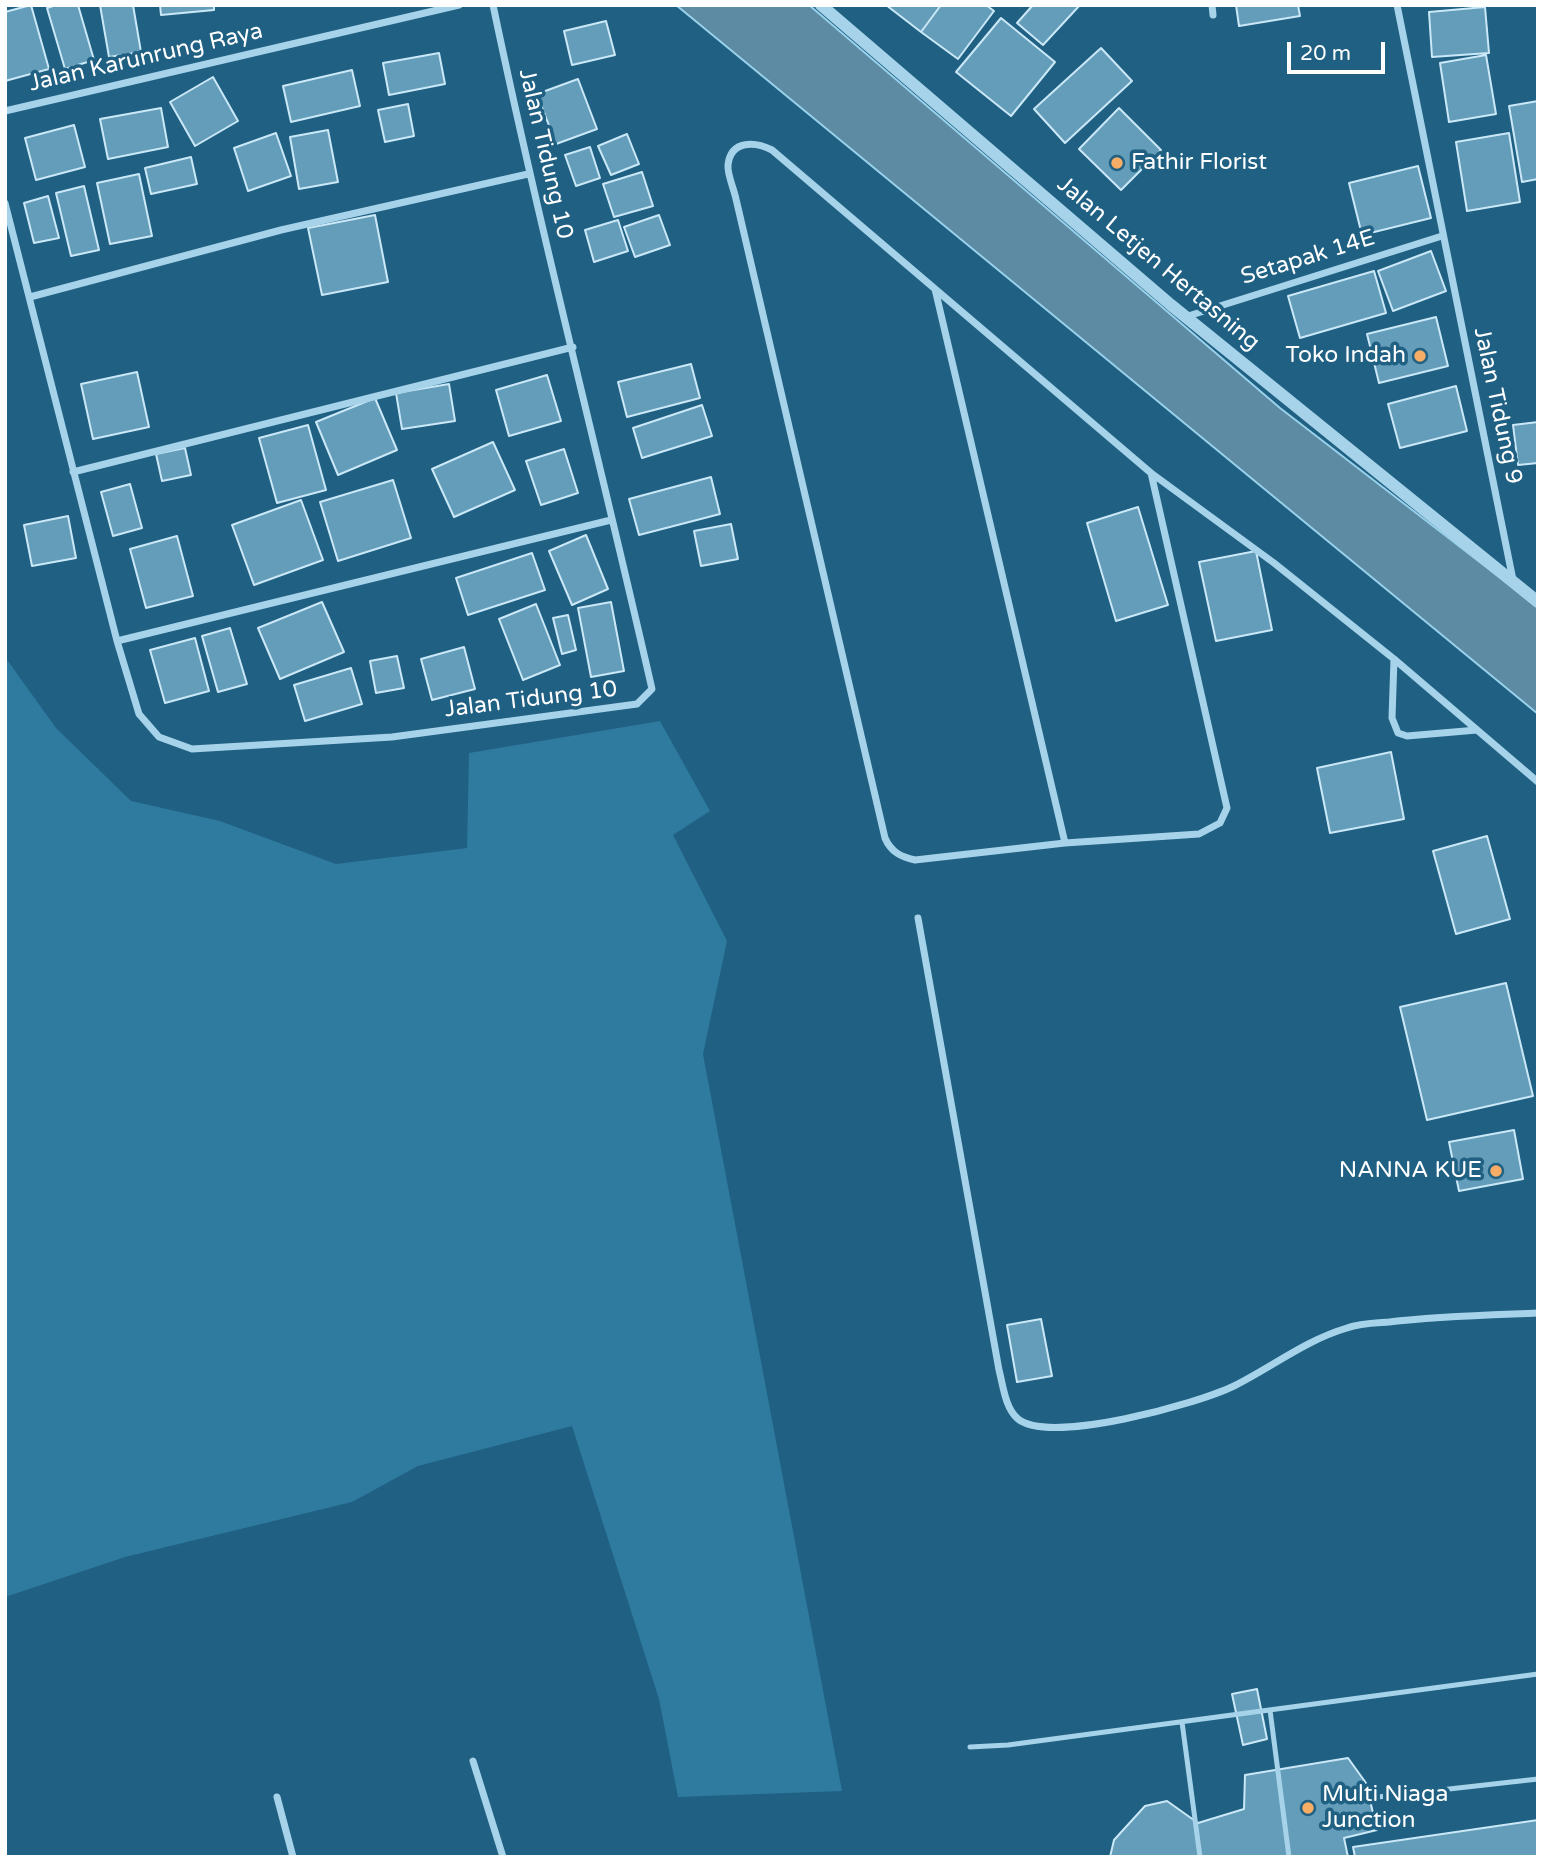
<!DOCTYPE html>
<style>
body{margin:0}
#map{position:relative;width:1543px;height:1862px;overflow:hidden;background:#1f6083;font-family:"Varela Round",sans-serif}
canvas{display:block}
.frame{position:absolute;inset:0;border:7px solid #fff;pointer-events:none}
.scale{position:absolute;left:1287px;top:42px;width:98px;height:32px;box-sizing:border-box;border:4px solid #fff;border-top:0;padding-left:9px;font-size:21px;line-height:24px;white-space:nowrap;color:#fff;-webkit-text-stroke:5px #1f6083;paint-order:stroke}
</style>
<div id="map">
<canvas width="1543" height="1862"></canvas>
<div class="frame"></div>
<div class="scale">20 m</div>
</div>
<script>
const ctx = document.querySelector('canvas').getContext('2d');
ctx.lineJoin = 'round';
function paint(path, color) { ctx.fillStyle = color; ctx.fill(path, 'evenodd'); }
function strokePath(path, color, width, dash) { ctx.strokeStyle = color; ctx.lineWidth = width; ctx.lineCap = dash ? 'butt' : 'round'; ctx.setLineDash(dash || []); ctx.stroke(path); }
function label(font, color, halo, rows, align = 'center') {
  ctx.font = font + ' "Varela Round",sans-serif'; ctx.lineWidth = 7; ctx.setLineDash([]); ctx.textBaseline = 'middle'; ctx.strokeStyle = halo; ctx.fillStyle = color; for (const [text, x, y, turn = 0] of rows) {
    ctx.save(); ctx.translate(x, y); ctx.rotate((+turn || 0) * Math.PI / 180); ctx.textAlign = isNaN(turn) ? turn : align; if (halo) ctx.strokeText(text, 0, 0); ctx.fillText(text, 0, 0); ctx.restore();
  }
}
const green = new Path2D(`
 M5,657l51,71 75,73 89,20 116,43 131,-16 2,-95 191,-32 50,90 -37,24 54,106 -24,113 139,737 -164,6 -19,-98 -87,-273 -154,40 -66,36 -227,55 -120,40z`);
const water = new Path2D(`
 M676,5h133l471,403 258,199v107z`);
const building = new Path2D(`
 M31,5l18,64 -44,12v-69z
 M56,5h22l16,55 -29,9 -18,-61z
 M100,5h33l8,47 -32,5z
 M160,5h54v5l-53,5z
 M886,5h55l-20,27z
 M941,5h45l8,6 -36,48 -37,-27z
 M1033,5h47l-37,40 -26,-22z
 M1236,5h62l2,11 -61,10z
 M1485,7l4,46 -57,4 -3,-45z
 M1001,18l54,44 -44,54 -55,-44z
 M606,21l9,34 -43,10 -8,-34z
 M1101,48l31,33 -67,62 -31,-34z
 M439,53l6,31 -56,11 -6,-32z
 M1486,55l10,59 -47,8 -9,-59z
 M352,70l8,36 -69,16 -8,-36z
 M213,77l25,44 -43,25 -25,-44z
 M578,79l19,50 -41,15 -19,-50z
 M1538,101v78l-16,3 -13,-76z
 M408,104l6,32 -29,6 -7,-32z
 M161,108l7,39 -60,12 -8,-40z
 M1119,108l42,42 -40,40 -42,-41z
 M74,125l11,42 -49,13 -11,-42z
 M328,130l10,52 -39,7 -9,-52z
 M276,133l15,43 -43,15 -14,-43z
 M1509,133l11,69 -53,9 -11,-69z
 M627,134l12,30 -28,11 -13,-29z
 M590,147l10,31 -24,8 -11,-31z
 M191,157l6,27 -46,10 -6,-26z
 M1418,166l13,52 -69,17 -13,-52z
 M642,172l11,34 -39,11 -11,-33z
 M139,174l13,62 -42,8 -13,-61z
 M84,186l15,64 -28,6 -15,-63z
 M48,196l11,42 -25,5 -10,-40z
 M375,215l13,67 -66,13 -14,-67z
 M659,215l11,30 -35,12 -11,-30z
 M618,220l10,31 -34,11 -9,-32z
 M1431,251l15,40 -53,20 -15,-40z
 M1374,271l12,42 -86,25 -12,-42z
 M1436,317l12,49 -69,17 -12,-49z
 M691,364l9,34 -73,19 -9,-35z
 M137,372l12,55 -56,12 -12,-55z
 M547,375l14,46 -52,15 -13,-46z
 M449,384l6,37 -53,8 -6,-36z
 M1456,386l11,45 -67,17 -12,-44z
 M375,398l22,52 -59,25 -22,-53z
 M702,405l10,31 -70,22 -9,-30z
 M1538,422v41l-20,2 -5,-40z
 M308,425l18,65 -49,13 -18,-65z
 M493,442l22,48 -61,27 -22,-48z
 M185,448l6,27 -29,6 -6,-27z
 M564,449l14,44 -37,12 -15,-44z
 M711,477l9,37 -81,21 -10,-36z
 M393,480l18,58 -73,23 -18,-59z
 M130,484l12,44 -29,8 -12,-44z
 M301,500l22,60 -69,25 -22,-60z
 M1138,507l30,98 -52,16 -29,-98z
 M68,516l8,42 -44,8 -8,-41z
 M731,524l7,35 -37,7 -7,-35z
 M586,535l22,54 -36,16 -23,-54z
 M177,536l16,60 -47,12 -16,-59z
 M1256,551l16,79 -56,11 -17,-79z
 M532,553l13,37 -77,25 -12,-37z
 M322,602l22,50 -64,27 -22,-51z
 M611,602l13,69 -33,6 -13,-69z
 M536,604l24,61 -37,15 -24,-61z
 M568,615l8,35 -14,4 -9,-36z
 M230,628l17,56 -29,8 -16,-56z
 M195,638l14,53 -44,12 -15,-53z
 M464,647l11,42 -43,11 -11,-41z
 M397,656l7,32 -28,5 -6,-32z
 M351,668l11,36 -57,17 -11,-36z
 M1391,752l13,67 -74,14 -13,-65z
 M1487,836l23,83 -54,15 -23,-83z
 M1506,983l27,113 -106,24 -27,-113z
 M1514,1130l9,49 -64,12 -10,-49z
 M1041,1319l11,57 -35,6 -10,-57z
 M1257,1689l10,50 -24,6 -11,-51z
 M1348,1758l18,25 11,47 -33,8 4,19h-238l4,-17 31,-34 22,-5 31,22 46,-14 1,-34z
 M1538,1820v37h-183l-2,-10z`);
const service = new Path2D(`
 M1270,1710l19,147
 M1182,1722l18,135
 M970,1747l38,-2 530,-71
 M1378,1797l160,-18`);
const minor = new Path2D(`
 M1212,5l1,10
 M1397,5l116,575
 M5,111l454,-106
 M5,203l112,438 22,73 20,23 33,12 200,-12 245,-33 15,-15c-52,-228 -111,-455 -159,-684
 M935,289l130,554
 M30,297l251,-67 247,-56
 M1185,317l257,-81
 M73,472l500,-125
 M1151,473l76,335 -7,15 -21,11 -134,9 -150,17c-14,-3 -24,-8 -30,-22l-149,-639c-2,-10 -9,-25 -8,-34 3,-26 28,-23 44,-15l379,323 123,90 120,96 144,123
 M117,641l494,-121
 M1394,659l-2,59 6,15 9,3 70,-6
 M918,918l81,452c4,15 6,38 19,49 32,26 179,-15 216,-33 38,-19 72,-46 113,-58 13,-5 28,-5 42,-6 49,-6 99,-7 149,-9
 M473,1761l30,96
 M277,1797l16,60`);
const tertiary = new Path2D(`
 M821,5l350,300 367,297`);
const markers = [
 [1117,163,7,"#f7ad65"],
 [1420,356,7,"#f7ad65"],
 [1496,1171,7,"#f7ad65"],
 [1308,1808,7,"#f7ad65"]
];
const streetNames = [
 ["Jalan Karunrung Raya",146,58,-13],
 ["Jalan Tidung 10",545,154,77],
 ["Setapak 14E",1308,258,-17],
 ["Jalan Letjen Hertasning",1158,264,40],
 ["Jalan Tidung 9",1497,406,78],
 ["Jalan Tidung 10",531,700,-7]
];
const poiNames = [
 ["Fathir Florist",1131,163],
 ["Toko Indah",1406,356,"right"],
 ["NANNA KUE",1482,1171,"right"],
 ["Multi Niaga",1322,1795],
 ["Junction",1322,1821]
];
paint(green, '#2f7a9f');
paint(water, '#5c8ba3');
strokePath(water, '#99d1eb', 2);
paint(building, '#649db9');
strokePath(building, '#cae8f7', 2);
strokePath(service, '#a6d3e9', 5);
strokePath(minor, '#a6d3e9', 7);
strokePath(tertiary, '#a6d3e9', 12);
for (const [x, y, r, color] of markers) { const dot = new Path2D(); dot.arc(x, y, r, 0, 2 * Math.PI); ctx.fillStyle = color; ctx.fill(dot); strokePath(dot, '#1f6083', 2.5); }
label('23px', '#fff', '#1f6083', streetNames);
label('23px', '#fff', '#1f6083', poiNames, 'left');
</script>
